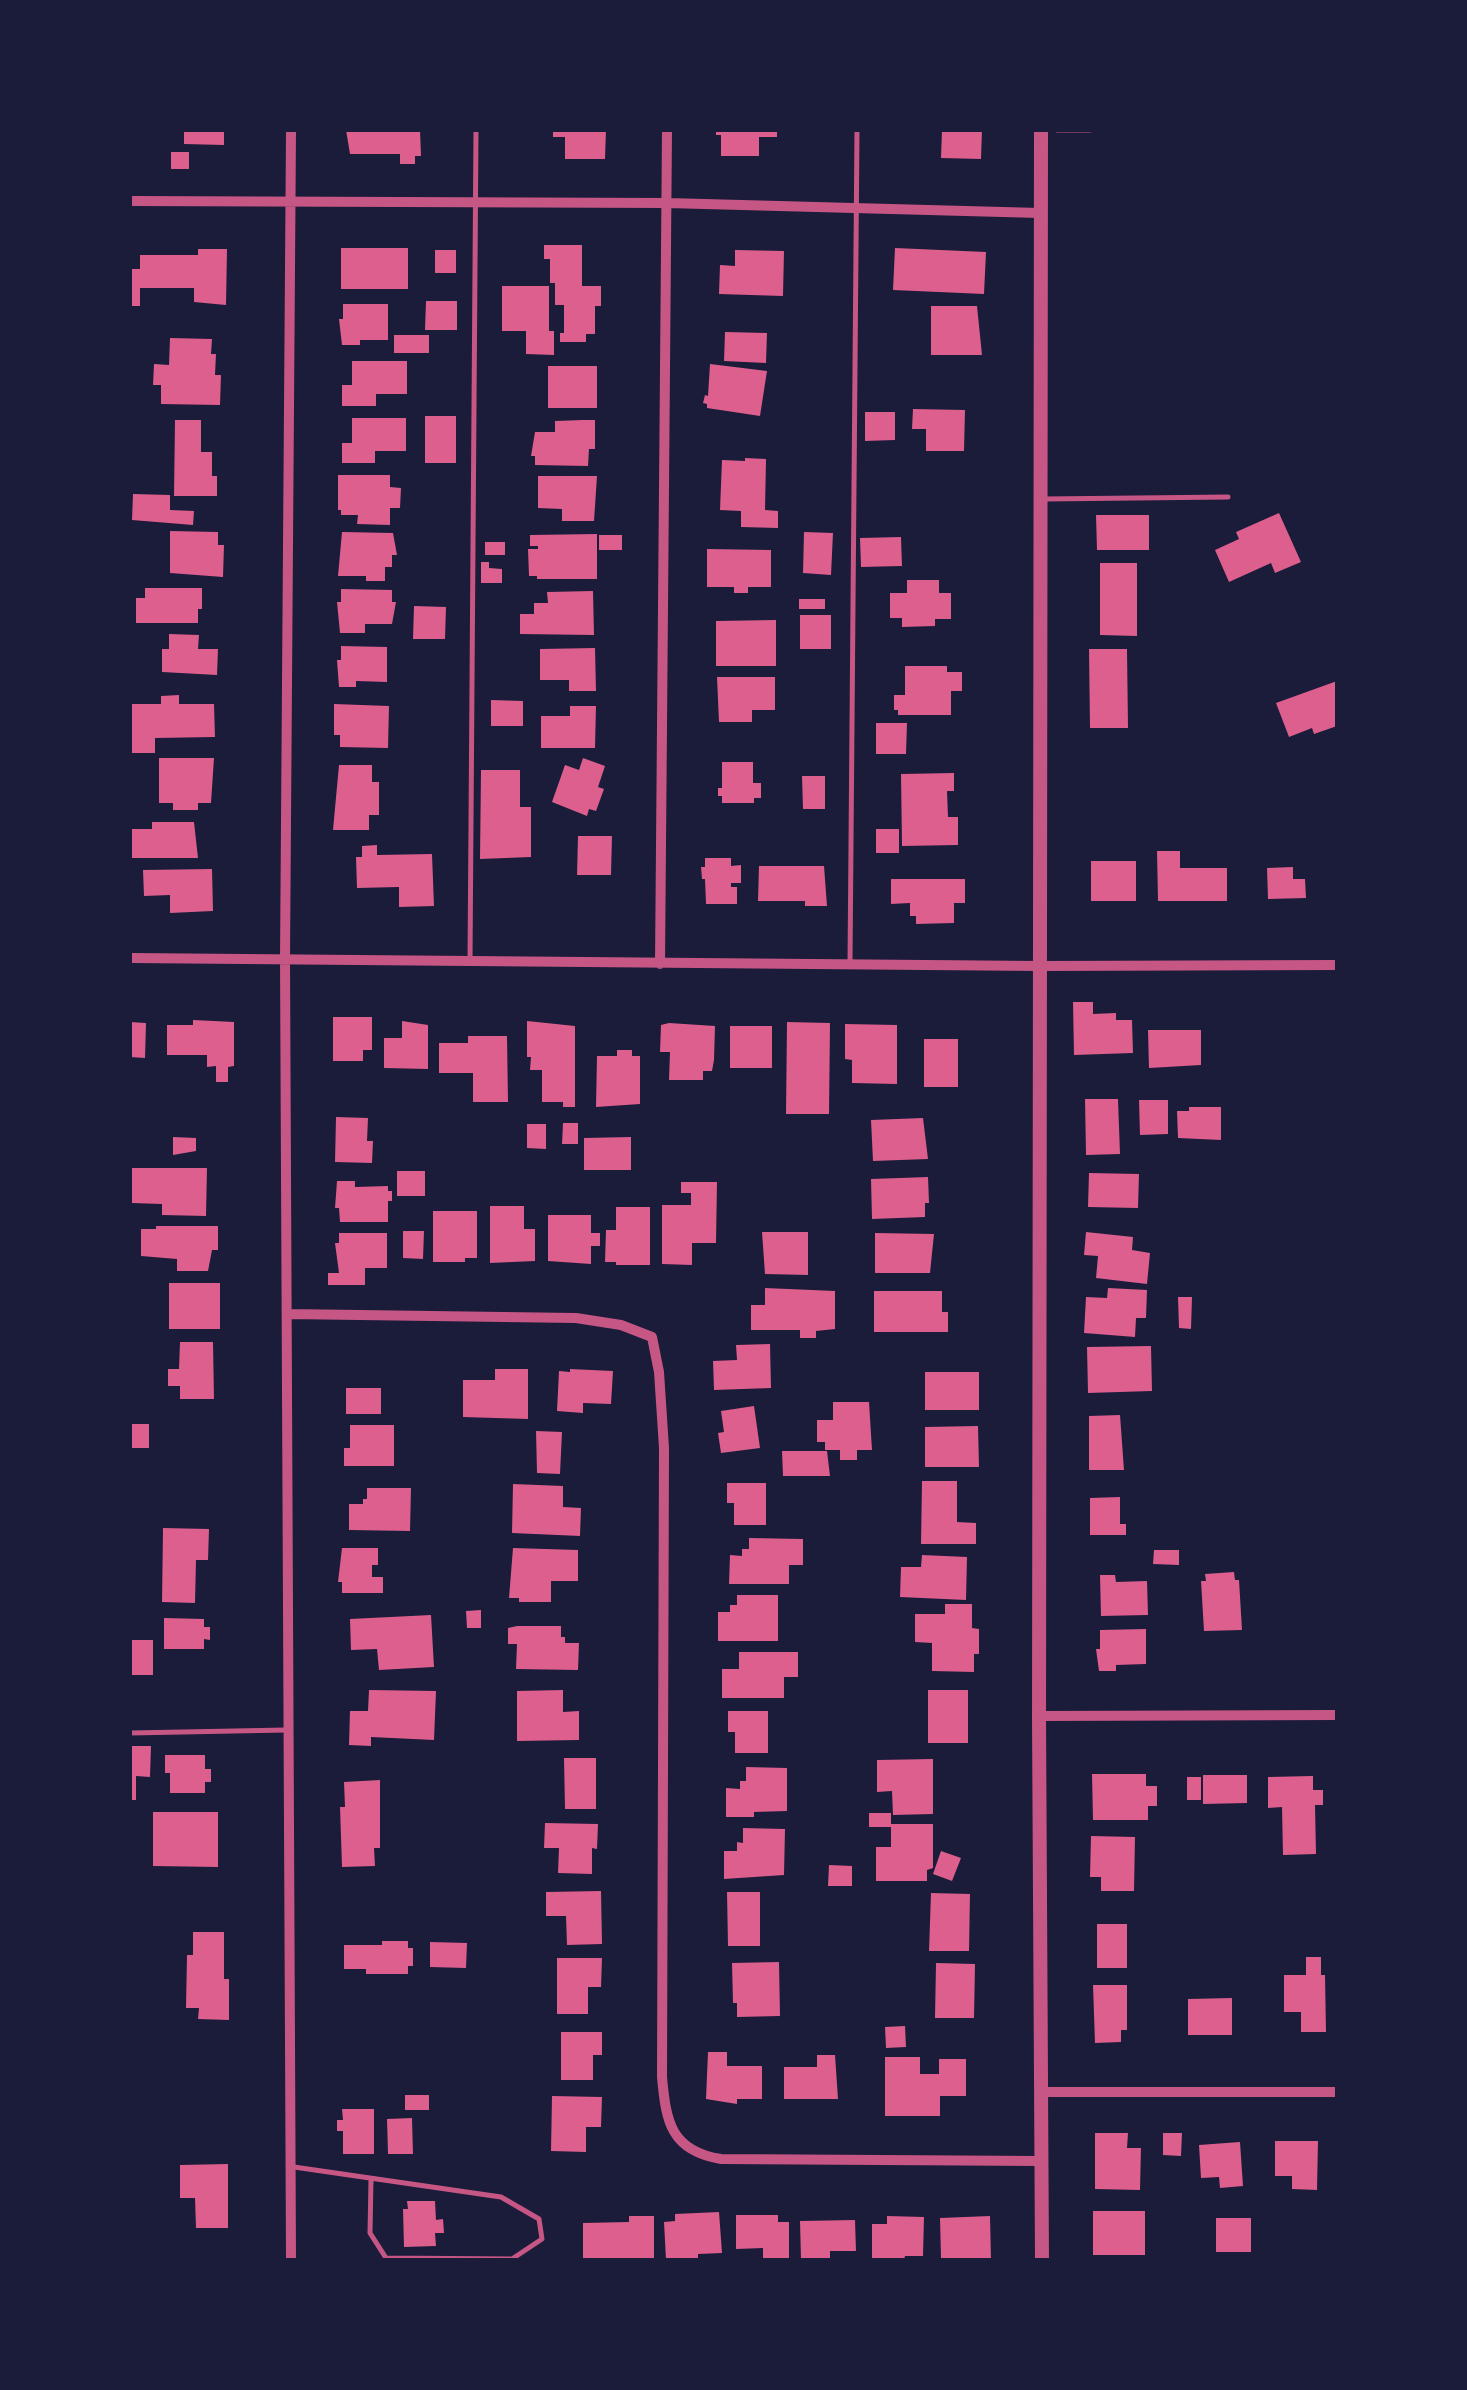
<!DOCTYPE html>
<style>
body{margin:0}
#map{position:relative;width:1467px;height:2390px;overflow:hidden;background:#1b1b3a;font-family:Lato,sans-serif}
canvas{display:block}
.frame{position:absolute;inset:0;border:132px solid #1b1b3a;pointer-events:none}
</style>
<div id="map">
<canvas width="1467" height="2390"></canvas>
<div class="frame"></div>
</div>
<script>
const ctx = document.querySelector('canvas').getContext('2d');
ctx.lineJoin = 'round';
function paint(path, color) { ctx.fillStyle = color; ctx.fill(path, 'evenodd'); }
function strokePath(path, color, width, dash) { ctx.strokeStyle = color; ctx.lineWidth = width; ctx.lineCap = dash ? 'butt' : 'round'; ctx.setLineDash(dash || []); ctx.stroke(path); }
const building = new Path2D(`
 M184,130h40v15l-40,-1z
 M346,130h74l1,26h-6v8h-15v-10h-50z
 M553,130h53l-1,29h-40v-22h-12z
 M716,130h61v7h-18v19h-38v-21h-5z
 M942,130h40l-1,29 -40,-1z
 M171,152h18v17h-18z
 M544,245h38v41h19v20h-6v28h-9v8h-26v-9h4v-28h-9v-22h-5v-24h-6z
 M341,248h67v41h-67z
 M895,248l91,4 -2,42 -91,-4z
 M198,249h29l-1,56 -32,-3v-14h-54v18h-10v-37h10v-14h58z
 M435,250h21v23h-21z
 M735,250l49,1 -1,45 -64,-2 1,-29 15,1z
 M502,286h47v45h5v24l-28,-1v-23h-24z
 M426,301h31v29h-32z
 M343,304h45v36h-28v5h-18l-3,-26h4z
 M931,306h46l5,49h-51z
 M725,332l42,1 -1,30 -42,-2z
 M394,335h35v18h-35z
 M170,338l42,1 -1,15h5l-1,21h6l-1,30 -59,-1v-19h-8l1,-21 15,1z
 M352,361h55v33h-31v12h-34v-21h10z
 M710,364l57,7 -7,45 -53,-8v-4l-4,-1 2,-8 3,1z
 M548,366h49v42h-49z
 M913,409l52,1 -1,41h-38v-22h-14z
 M865,412h30v28l-30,1z
 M425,416h31v47h-31z
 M352,418h54v33h-31v12h-33v-20h10z
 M175,420h26v32h11v24h5v20h-43z
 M583,420h12v29h-6l-1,17 -53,-1v-9h-4l4,-24h20v-11z
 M745,458l21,1 -1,51 13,1v17l-37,-1v-16l-21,-1 2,-50 23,1z
 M338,475h52v12l11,1 -1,20h-10v17l-33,-1 1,-9h-17v-5h-3z
 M538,476h59l-3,45h-32v-12l-24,-1z
 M133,494l37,1v15l24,1 -1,14 -61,-5z
 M1279,513l22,49 -26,11 -4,-10 -42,19 -14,-32 24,-11 -3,-7z
 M1096,515h53v35h-52z
 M170,531l48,1v13h6l-1,32 -53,-4z
 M342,532l51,1 4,22h-5v12h-7v14h-19v-5h-28z
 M804,532l29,1 -2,42 -28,-2z
 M597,534v45h-60v-3h-8l-1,-27h10v-3h-8v-11z
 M599,535h23v15h-23z
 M901,537l1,29 -41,1 -1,-29z
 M485,542h20v13h-20z
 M707,549l64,1v37h-23v6h-14v-6h-27z
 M481,562h8v6l13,1v14h-21z
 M1100,563h37v73l-37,-1z
 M907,580h32v13h12v26h-16v7l-33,1v-9h-12v-25h17z
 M145,588h57v21h-4v14h-62v-25h9z
 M341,589l51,1v12h4l-4,22h-27v9h-25l-3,-31h4z
 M593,591l1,44 -74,-1v-20h14v-11h14l-1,-11z
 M799,599h26v10h-26z
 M414,606l32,1 -1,32h-32z
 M800,615h31v34h-31z
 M776,620v46h-60v-45z
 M169,634l30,1 -1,14h20l-1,26 -55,-3v-23h7z
 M341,646l46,1v35l-31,-1v6h-17l-2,-27h4z
 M595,648l1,43h-27v-11h-29v-31z
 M1089,649h38l1,79h-38z
 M905,666h42v6h15v19h-11v24h-53v-5h-4v-15h11z
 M717,677h58v33h-23v12h-33z
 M1337,681v45l-23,8 -2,-6 -23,9 -13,-34z
 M179,695v9h35l1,33 -60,1v15h-24l-1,-49h31v-8z
 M491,700l32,1v25h-32z
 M334,704l55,2 -1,42 -48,-1v-12h-6z
 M570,706h26l-1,42h-54v-32h29z
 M876,723h31l-1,31h-30z
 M159,758h55l-3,45h-13v7h-25v-7h-14z
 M583,758l22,8 -7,21 6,2 -8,22 -7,-2 -2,7 -35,-14 13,-37 14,5z
 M722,762h31v21h8v15h-7v5h-32v-7h-4v-8h4z
 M339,765h33v17h7v33h-10v15h-36z
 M481,770h39v37h11v50l-51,2z
 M954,773v18h-7l1,26h10v28l-56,1 -1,-72z
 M802,776h23v33h-22z
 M152,822h42l4,36h-67v-29h21z
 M876,829h23v24h-23z
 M578,836h34l-1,39h-34z
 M377,845v10l55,-1 2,52 -35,1v-20l-42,1 -1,-31h6v-11z
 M1157,851h23v17h47v33h-69z
 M705,858h26v8l10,-1v18h-10v4h6v17h-31l-1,-25h-3l-1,-12h4z
 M1091,861h45v40h-45z
 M759,866h65l3,40h-22v-5h-47z
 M1293,867v12h12l1,19 -38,1 -1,-31z
 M212,869l1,42 -43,2v-18l-26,1 -1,-26z
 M891,879h74v24h-11v20l-38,1v-8h-6v-13l-19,1z
 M1073,1002h20v12l23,-1v7h16l1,33 -59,2z
 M333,1017h39v33h-9v11h-30z
 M193,1020l41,2v44l-6,1v15h-12v-16l-9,1v-12h-40v-30h26z
 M402,1021l26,4v44l-44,-1v-30h18z
 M527,1021l48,5v81h-12v-5h-21v-32h-12l1,-13h-4z
 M130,1022l16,1 -1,35 -15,-1z
 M787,1022l43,1 -1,91h-43z
 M669,1023l46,3 -1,34 -2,11h-9v9h-34l1,-28h-10l1,-27z
 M845,1024l52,1v59l-45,-1v-23l-7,-1z
 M730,1026h42v42h-42z
 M1148,1030h53v35l-52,3z
 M468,1036h39l1,66h-35v-29h-34v-30h29z
 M924,1039h34v48h-34z
 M617,1050h15v6h8v48l-44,3 1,-51h20z
 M1085,1099h33l2,55 -34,1z
 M1139,1100h29v34l-28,1z
 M1189,1107h32v33l-43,-2 -1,-27h12z
 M336,1117l32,1 -1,23h6l-1,22 -37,-1z
 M923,1118l5,41 -55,2 -2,-41z
 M563,1123h15v21h-16z
 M527,1124h19v25l-19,-1z
 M173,1137l23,1v13l-23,4z
 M631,1137v33h-47v-32z
 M132,1168h75l-1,48 -44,-1v-11l-30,-1z
 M397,1171h28v25h-28z
 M1089,1173l50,1 -1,34 -50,-1z
 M928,1177l1,26h-4v14l-53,2 -1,-40z
 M337,1181h18v6l33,-1v5h4v10h-4v21h-48l-1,-14h-4z
 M681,1182h36l-1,61h-24v22l-30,-1v-59h29v-12h-10z
 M490,1206h34v23h11v32l-45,2z
 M616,1207h34v58h-34v-3h-11l1,-32h10z
 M433,1211h44v47h-12v4h-32z
 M548,1215h43v18h9v13h-9v18l-43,-3z
 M156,1226h62v24h-6l-4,21h-31v-12l-36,-3v-27h15z
 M403,1231h21l-1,28 -20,-1z
 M762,1232h46v43l-43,-1z
 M1086,1232l47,5 -1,13 18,3 -3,31 -51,-6 2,-22 -14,-1z
 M339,1233h48v35h-22v17h-37v-12h11l-4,-30h4z
 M875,1233l59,1 -4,39h-55z
 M169,1283h51v46h-51z
 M765,1288l70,3v38l-19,2v7h-16v-8h-49v-25h14z
 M1108,1288l39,2 -1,28h-10l-1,19 -51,-4 2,-36 21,1z
 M874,1291h68v21h6v20h-74z
 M1178,1297h14l-1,32 -12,-1z
 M180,1342h33l1,57h-34v-13h-12v-17h11z
 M770,1344l1,44 -57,2 -1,-29 24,-1 -1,-15z
 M1151,1346l1,45 -64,2 -1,-46z
 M495,1369h33v50l-65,-2v-37h32z
 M570,1369l43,2 -2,33 -28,-1v10l-26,-2 2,-40 11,1z
 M925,1372h54v38h-54z
 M346,1388h35v26h-35z
 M833,1402h36l3,48h-15v10h-17v-10h-15v-8h-8v-22h16z
 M754,1406l6,42 -39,5 -3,-20 6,-1 -3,-21z
 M1120,1415l4,55h-35v-54z
 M130,1424h19v24h-19z
 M350,1425h44v41h-50v-18h6z
 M978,1426l1,41h-54v-40z
 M536,1431l26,1 -2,42 -23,-1z
 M782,1451h45l3,25h-47z
 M922,1481h35v41l19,1v21h-55z
 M727,1483h39v42h-32v-22h-7z
 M513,1484l50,2v21l18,1 -1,28 -68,-3z
 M367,1488h44l-1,43 -61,-1v-26h14v-5h4z
 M1120,1497v27h6v11h-36v-37z
 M163,1528l46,1 -1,31h-12l-1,43 -33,-1z
 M749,1538l54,1v26h-14v19h-60l1,-29 12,1v-7h7z
 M342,1548h36v17h-6v12h11v16h-41v-11h-4z
 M513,1548l65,2v31h-27v21h-32v-4h-10z
 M1154,1550h25v15l-26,-1z
 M922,1555l45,2 -1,43 -66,-3 1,-30h20z
 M1234,1572l1,8h4l3,50 -38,1 -3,-50h5l-1,-7z
 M1100,1575h15l1,7 31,-1 1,34 -47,1z
 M737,1595h41v46h-60v-29h12v-7h7z
 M945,1604h27v24l7,1v25h-5v18l-42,-1v-28l-17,-1v-28h30z
 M481,1610v18h-14l-1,-17z
 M431,1615l3,52 -55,3 -2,-21 -26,1 -1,-31z
 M164,1618l40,1v8h6v13l-6,-1v10h-40z
 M517,1626h44v11h4v6h14l-1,27 -62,-1 1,-25h-9v-16z
 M1146,1629v35l-30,1v6h-17l-3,-22h4v-19z
 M130,1640h23v35h-23z
 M739,1652h59v25h-14v21h-62v-29h17z
 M369,1690l67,1 -2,49 -63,-3v9l-22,-1 1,-34h18z
 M563,1690v22l16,-1v29l-62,1v-50z
 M928,1690h40v53h-40z
 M728,1711h40v42h-33v-21h-7z
 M130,1746h21l-1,31 -14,-1v24h-6z
 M165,1755h40v14h6v13h-6v11h-35v-20h-5z
 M564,1758h32v51h-31z
 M933,1759v55l-40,1 -1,-24 -15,1v-32z
 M746,1767l41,1v43l-33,1v5h-28v-29l14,1v-8h6z
 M1092,1774h54v12h11v20h-9v14h-55z
 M1203,1775h44v28l-44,1z
 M1313,1776v14h10v15h-8l1,49 -33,1 -1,-48 -14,1v-31z
 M1187,1777h14v23h-14z
 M380,1780v68h-6l1,18 -33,1 -2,-60h5l-1,-25z
 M153,1812h65v55l-65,-1z
 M869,1813h22v14h-22z
 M545,1823l53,1 -1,25 -5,-1v26l-34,-1 1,-25h-15z
 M891,1824h42v44l-6,2v11h-51v-34h15z
 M743,1828l42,1 -1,46 -60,4v-28h13v-9l6,1z
 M1091,1836l44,1 -1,54h-33v-14h-11z
 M941,1851l20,7 -9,23 -19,-7z
 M829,1865l23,1v20h-24z
 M601,1891l1,53 -35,1 -1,-29h-20v-24z
 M727,1892h33v54h-32z
 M931,1893l39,1 -1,57h-40z
 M1097,1924h30v44h-30z
 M193,1932h31v47h5v41l-31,-1 1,-11h-13l1,-53h6z
 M382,1941h26v7h5v18h-5v8h-42v-5h-22v-24h38z
 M430,1942l37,1 -1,25 -36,-1z
 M1306,1957h15v18h4l1,57h-25v-20h-17v-37h22z
 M557,1958h45l-1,29h-13v27h-31z
 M779,1962l1,54 -43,1v-14h-4l-1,-40z
 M936,1963l39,1 -1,54h-39z
 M1093,1985h34v45h-6v12l-26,1z
 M1232,1998v37h-44v-36z
 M905,2026l1,21 -20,1 -1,-21z
 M561,2032h41v23h-9v25h-32z
 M708,2052h19v14h35v33h-25v5l-31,-5z
 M817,2055h18l3,44h-54v-32h33z
 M885,2057h35v17h19v-15h27v37h-26v20h-55z
 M405,2095h24v15h-24z
 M552,2096l50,1 -1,30h-15v25l-35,-1z
 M342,2109h32v45h-31v-23h-6v-11h6z
 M412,2118l1,36h-25l-1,-35z
 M1095,2133h33l-1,15h14l-1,42 -45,-1z
 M1163,2133h19l-1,23 -18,-1z
 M1275,2141h43l-1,49 -25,-1v-13h-17z
 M1240,2142l3,44 -23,2 -1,-11 -18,1 -2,-33z
 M228,2164v64h-32l-1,-30h-15v-33z
 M407,2201h28l1,19 7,-1 1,14h-9l1,13 -32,1 -1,-38h5z
 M1093,2211h52v44h-52z
 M719,2212l3,41 -24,1v6h-32l-2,-38 11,-1v-7z
 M736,2215h42v7h11v38h-26v-12l-27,1z
 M629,2216h25v42l-71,1v-36l46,-1z
 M887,2216l37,1 -1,39h-18l-1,4h-32v-36h15z
 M990,2216l1,44 -50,-2 -1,-40z
 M1216,2218h35v34h-35z
 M855,2220l1,31h-26v9h-29l-1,-39z`);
const service = new Path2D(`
 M1057,130h33
 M1044,499l184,-2
 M470,961l6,-831
 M850,962l7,-832
 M130,1733l156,-3
 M294,2167l207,30 38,22 3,20 -30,20 -126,-1 -16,-25 1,-54`);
const minor = new Path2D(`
 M291,130l-6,828 6,1302
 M130,201l537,2 373,10
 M130,958l909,8 298,-1
 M660,964l7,-834
 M287,1314l289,4 45,7 31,12 7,35 5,76 -2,629c4,45 9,74 59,82l319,2
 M1039,1716l298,-1
 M1040,2092h297`);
const tertiary = new Path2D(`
 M1041,130l-2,1586 3,544`);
paint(building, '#dd5f8e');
strokePath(service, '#c65784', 5);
strokePath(minor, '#c65784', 10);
strokePath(tertiary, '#c65784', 14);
</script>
